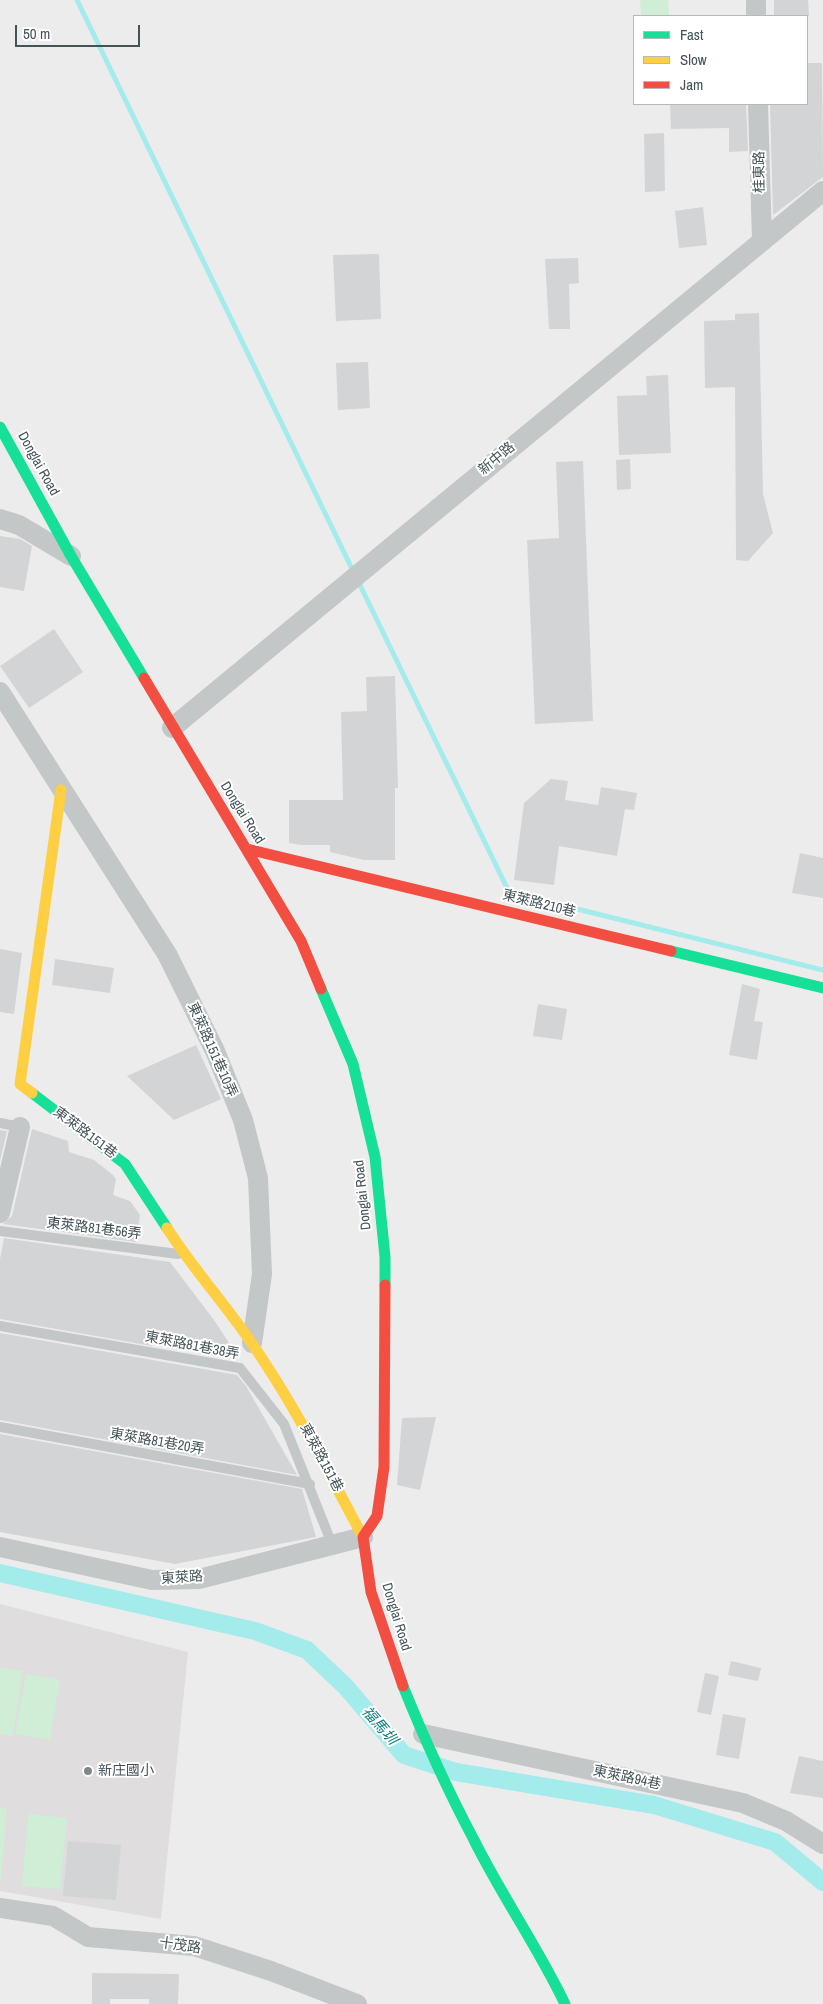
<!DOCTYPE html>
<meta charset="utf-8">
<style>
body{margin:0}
#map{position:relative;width:823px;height:2004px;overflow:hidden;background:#edecec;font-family:"Archivo Narrow",sans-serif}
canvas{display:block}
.legend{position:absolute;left:633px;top:15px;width:175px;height:90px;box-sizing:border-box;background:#fff;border:1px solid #b4babc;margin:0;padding:6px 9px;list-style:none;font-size:15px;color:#445358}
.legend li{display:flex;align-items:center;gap:10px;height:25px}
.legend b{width:25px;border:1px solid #b4babc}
.scale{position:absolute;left:15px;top:25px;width:125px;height:22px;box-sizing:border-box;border:2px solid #445358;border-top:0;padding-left:6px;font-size:15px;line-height:18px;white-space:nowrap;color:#445358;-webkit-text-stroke:4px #fff;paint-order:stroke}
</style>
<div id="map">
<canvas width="823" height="2004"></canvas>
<ul class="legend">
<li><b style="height:6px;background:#16e098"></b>Fast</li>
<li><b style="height:6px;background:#ffcf43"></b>Slow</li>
<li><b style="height:6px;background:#f24e42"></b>Jam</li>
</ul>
<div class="scale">50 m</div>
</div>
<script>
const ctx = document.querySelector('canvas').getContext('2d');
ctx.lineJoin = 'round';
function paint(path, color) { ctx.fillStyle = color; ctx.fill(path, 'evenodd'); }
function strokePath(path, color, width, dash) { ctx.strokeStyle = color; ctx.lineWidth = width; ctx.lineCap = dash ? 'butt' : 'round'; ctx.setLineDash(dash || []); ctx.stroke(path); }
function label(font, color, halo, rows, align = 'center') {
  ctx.font = font + ' "Archivo Narrow","Noto Sans TC",sans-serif'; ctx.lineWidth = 4; ctx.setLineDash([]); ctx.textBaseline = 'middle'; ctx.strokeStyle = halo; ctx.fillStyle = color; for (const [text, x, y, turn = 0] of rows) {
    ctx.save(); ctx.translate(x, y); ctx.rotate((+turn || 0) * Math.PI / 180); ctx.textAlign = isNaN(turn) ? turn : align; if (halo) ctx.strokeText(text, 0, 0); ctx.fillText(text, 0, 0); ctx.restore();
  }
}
const education = new Path2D(`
 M0,1604l188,48 -27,267 -161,-28z`);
const green = new Path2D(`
 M640,0h28l1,16h-28z
 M0,1667l23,4 -10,65 -13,-2z
 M26,1674l34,5 -10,61 -35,-6z
 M0,1807l7,1 -6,71h-1z
 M28,1814l39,4 -7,71 -38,-3z`);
const stream = new Path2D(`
 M77,0l277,573
 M358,581l151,311 314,78`);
const canal = new Path2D(`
 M0,1573l255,58 52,19 39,37 58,68 52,17 198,33 121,37 48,40`);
const building = new Path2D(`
 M774,0h34l1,16h-35z
 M807,63h15l1,114 -50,38 -3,-111h37z
 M670,104h76l2,47 -19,1v-24l-58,1z
 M664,133l1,58 -20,1 -1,-58z
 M703,207l4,38 -28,3 -4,-37z
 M379,254l2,65 -45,2 -3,-66z
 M578,258l1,25 -10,1 1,45h-21l-4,-70z
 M759,313l4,181 10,39 -25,28 -12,-1 -1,-173 -30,1 -1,-67 31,-1v-6z
 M368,362l2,46 -32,2 -2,-47z
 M668,375l3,78 -52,2 -2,-59 30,-1 -1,-19z
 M630,459l1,30 -14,1 -1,-30z
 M583,461l10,260 -58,3 -8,-184 32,-2 -3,-76z
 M0,536l20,3 12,7 -8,45 -24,-4z
 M54,629l29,43 -54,36 -29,-42z
 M395,676l3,112h-3v72h-31l-34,-8v-7h-29l-12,-2v-43h54l-2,-88 26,-1 -1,-34z
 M551,779l17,2 -3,19 33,5 3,-18 36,6 -3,17 -9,-1 -8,47 -58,-10 -5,39 -40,-5 10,-77z
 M800,853l23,5v40l-31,-5z
 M0,949l22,4 -8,61 -14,-2z
 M55,959l59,9 -4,25 -58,-8z
 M742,984l18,5 -6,32 9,1 -6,38 -28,-5z
 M538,1004l29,5 -5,31 -29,-4z
 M196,1045l25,54 -47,21 -47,-44z
 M32,1129l36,12 1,11 25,8 19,15 3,4 -3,16 17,6 10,14 -4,27 -133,-18 9,-8z
 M0,1130l7,1 -7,30z
 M4,1238l166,24 44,58 19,29 -80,-12 -1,9 -152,-27v-60z
 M0,1333l237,42 9,11 51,89 -297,-55z
 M436,1417l-16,73 -23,-5 5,-67z
 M0,1434l302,55 14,48 -141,27 -175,-32z
 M731,1661l30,7 -3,13 -30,-6z
 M705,1673l14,3 -8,39 -14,-3z
 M723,1714l23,4 -7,41 -23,-4z
 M799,1756l24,5v37l-33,-5z
 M68,1841l53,4 -5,55 -53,-4z
 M92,1973l87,1 -1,30h-29v-5h-39v5h-18z`);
const lane = new Path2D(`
 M0,1123l20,4
 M0,1231l178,23
 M0,1326l240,42 44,56 48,120
 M0,1427l310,57`);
const street = new Path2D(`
 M756,0v16
 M758,104l4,137
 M0,519l19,6 52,31
 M0,692l167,262 48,97 28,69 15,58 4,96 -10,69
 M172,728l651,-537
 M0,1213l20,-86
 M0,1547l152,33 47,-1 164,-42
 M423,1734l320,69 43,18 37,23
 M0,1908l53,8 35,21 106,9 77,25 86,33`);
const fast = new Path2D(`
 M0,427l71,129 73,122
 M671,951l152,37
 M321,989l32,75 22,93 10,100v28
 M32,1093l93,71 42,64
 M403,1686c21,52 44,103 70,152 28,57 65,109 92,166`);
const slow = new Path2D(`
 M32,1093l-12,-9 41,-294
 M167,1228c26,41 59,77 86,117 42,61 75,127 110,192`);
const jam = new Path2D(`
 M144,678l157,263 20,48
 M247,849l424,102
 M385,1285l-1,182 -7,49 -14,21 8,55 32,94`);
const markers = [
 [88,1771,5,"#7f898c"]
];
const streetNames = [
 ["桂東路",760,172,-91],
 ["新中路",497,459,-40],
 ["Donglai Road",38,464,61],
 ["Donglai Road",242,813,58],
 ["東萊路210巷",539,904,14],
 ["東萊路151巷10弄",212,1050,66],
 ["東萊路151巷",85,1133,37],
 ["Donglai Road",363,1195,-96],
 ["東萊路81巷56弄",94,1229,7],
 ["東萊路81巷38弄",192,1346,11],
 ["東萊路81巷20弄",157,1442,10],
 ["東萊路151巷",321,1458,62],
 ["東萊路",182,1578,-4],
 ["Donglai Road",396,1617,73],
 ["東萊路94巷",627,1778,12],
 ["十茂路",180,1946,8]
];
const poiNames = [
 ["新庄國小",98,1771]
];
const waterNames = [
 ["福馬圳",379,1726,49]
];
paint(education, '#dfddde');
paint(green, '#d0edd5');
strokePath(stream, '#a4ebeb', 5);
strokePath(canal, '#a4ebeb', 18);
paint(building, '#d3d4d5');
strokePath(lane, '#c3c7c8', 10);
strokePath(street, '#c3c7c8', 20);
strokePath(fast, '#16e098', 11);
strokePath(slow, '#ffcf43', 11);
strokePath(jam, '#f24e42', 11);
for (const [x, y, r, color] of markers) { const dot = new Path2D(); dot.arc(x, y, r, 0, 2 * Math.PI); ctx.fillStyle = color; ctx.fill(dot); strokePath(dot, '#fff', 2); }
label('14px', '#445358', '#fff', streetNames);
label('14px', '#445358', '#fff', poiNames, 'left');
label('italic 15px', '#0e7e7e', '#fff', waterNames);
</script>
